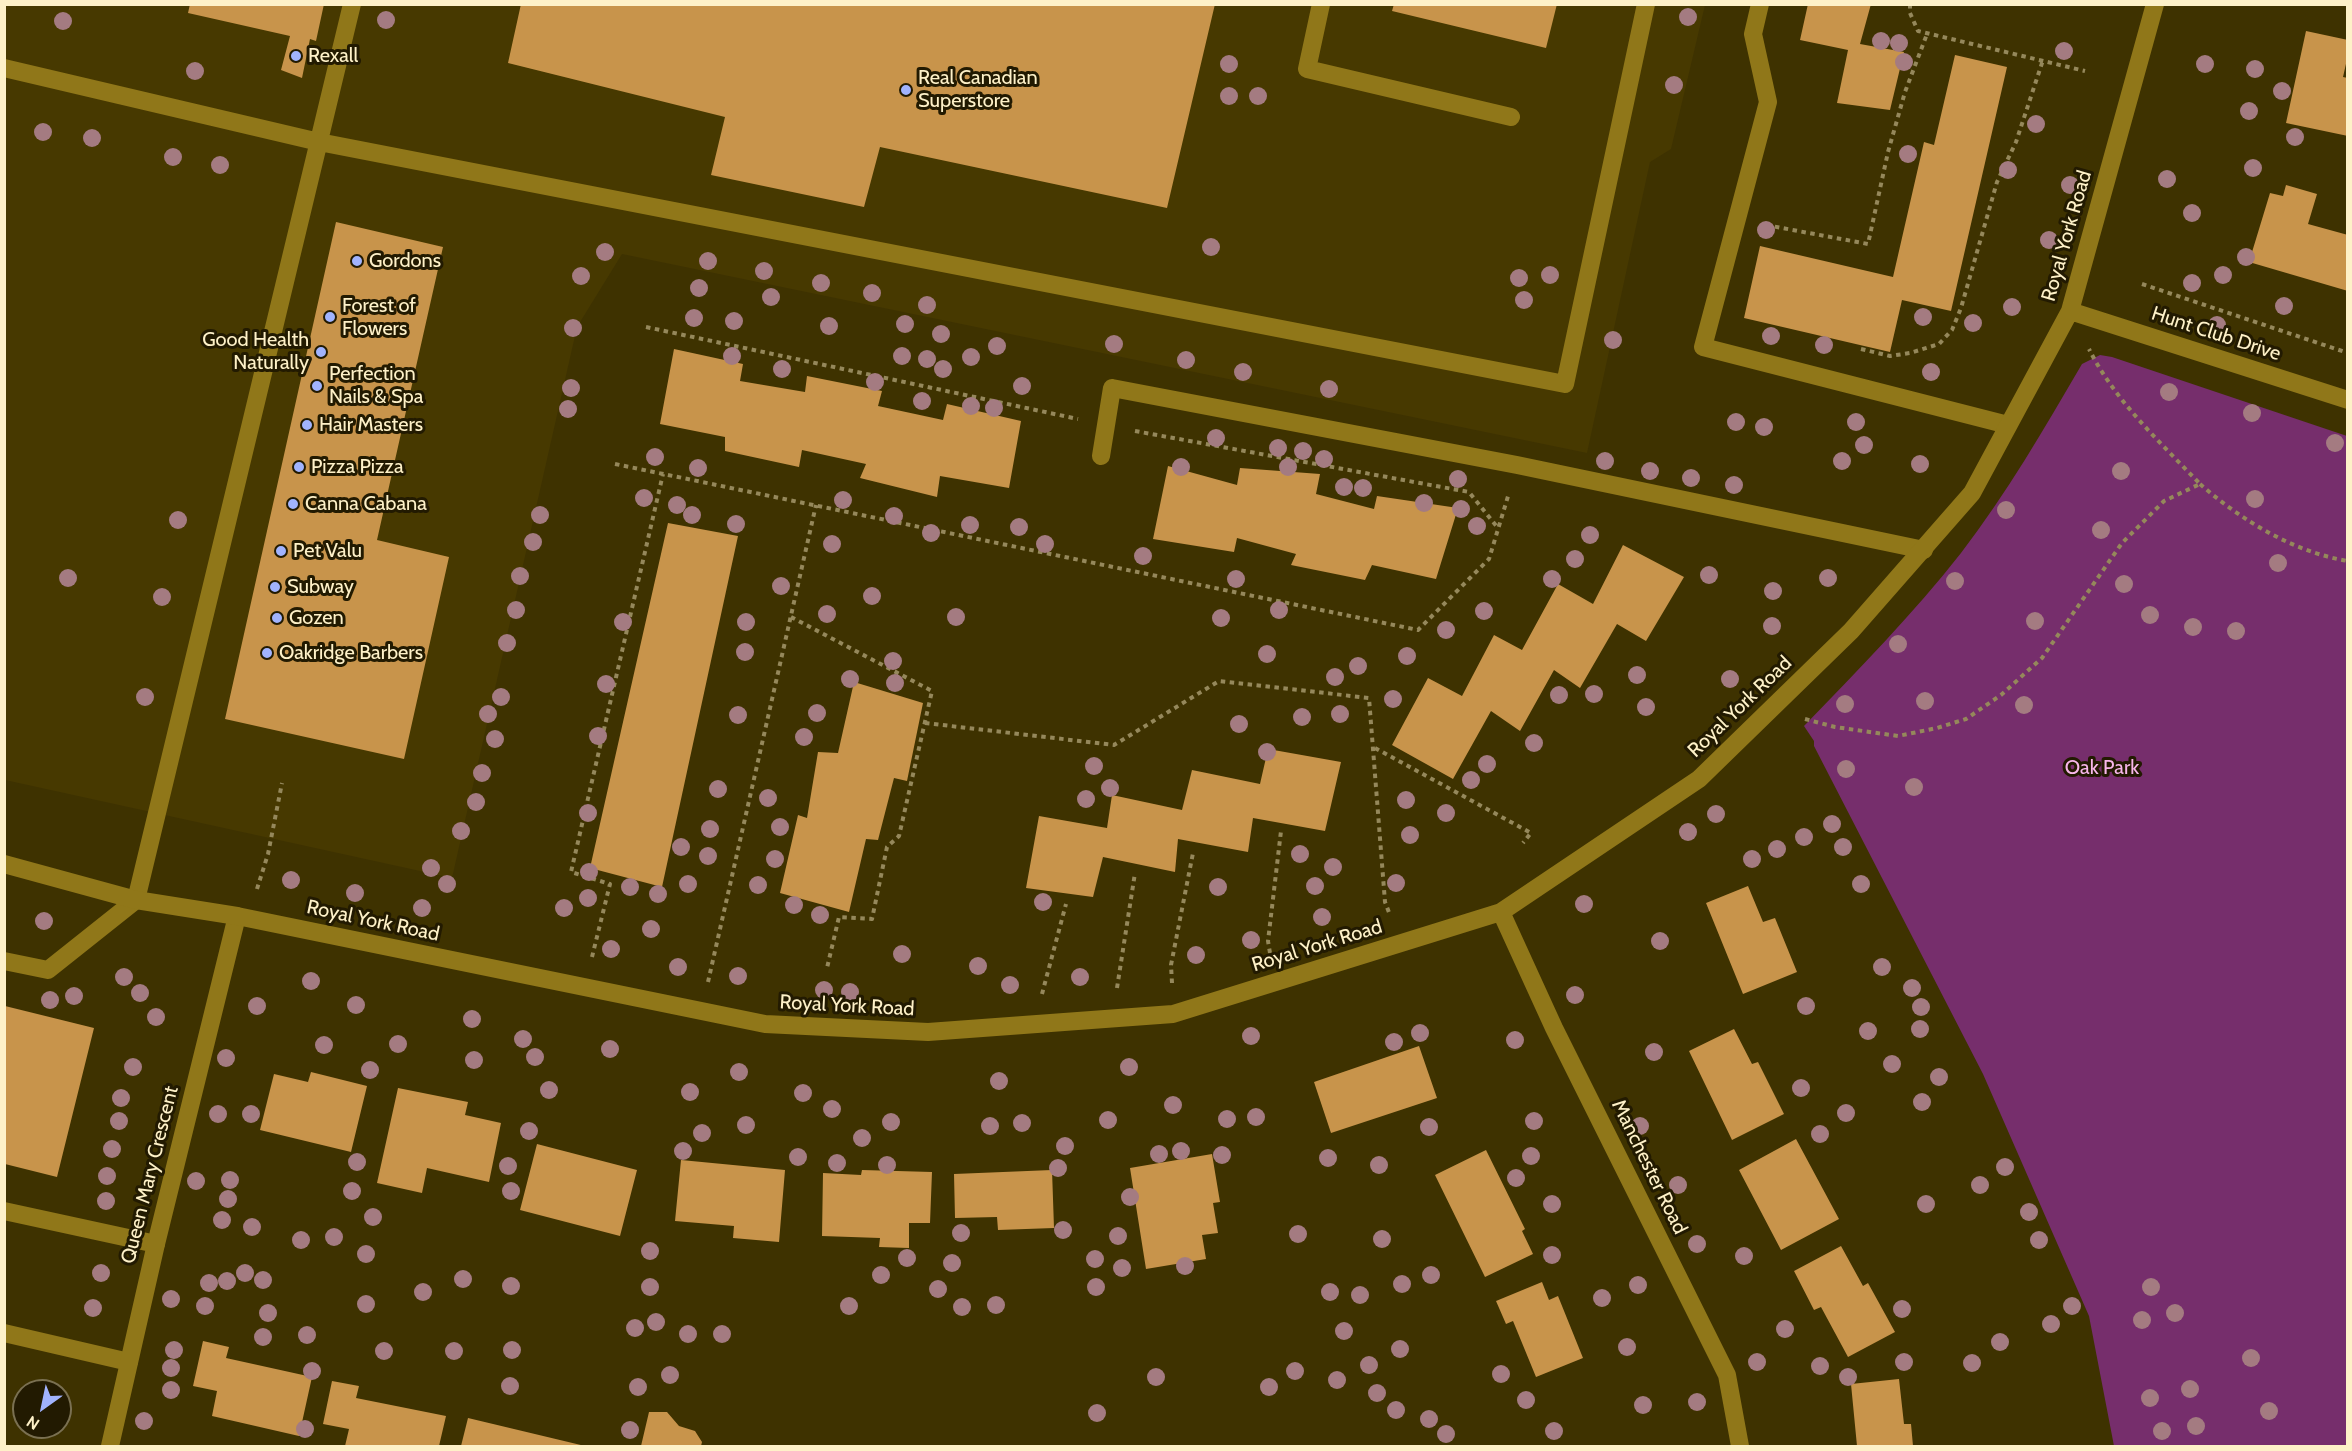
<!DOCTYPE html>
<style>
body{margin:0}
#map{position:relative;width:2352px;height:1451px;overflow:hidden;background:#3e3200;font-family:Cabin,sans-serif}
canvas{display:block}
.frame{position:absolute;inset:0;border:6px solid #fef1c8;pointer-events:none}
.north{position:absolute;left:12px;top:1379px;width:60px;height:60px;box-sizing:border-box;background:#221a01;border:2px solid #7a7051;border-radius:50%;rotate:213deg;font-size:16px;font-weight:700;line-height:24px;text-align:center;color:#fef1c8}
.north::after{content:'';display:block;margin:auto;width:21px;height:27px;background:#a1b3fd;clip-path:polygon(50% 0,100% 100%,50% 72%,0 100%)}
</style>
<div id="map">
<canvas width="2352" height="1451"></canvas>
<div class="frame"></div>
<div class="north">N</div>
</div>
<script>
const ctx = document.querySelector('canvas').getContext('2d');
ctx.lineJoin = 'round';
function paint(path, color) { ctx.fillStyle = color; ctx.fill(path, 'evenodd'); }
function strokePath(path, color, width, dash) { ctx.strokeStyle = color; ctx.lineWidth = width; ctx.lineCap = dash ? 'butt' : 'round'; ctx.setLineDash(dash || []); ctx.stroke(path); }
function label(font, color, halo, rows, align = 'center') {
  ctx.font = font + ' Cabin,sans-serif'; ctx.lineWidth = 6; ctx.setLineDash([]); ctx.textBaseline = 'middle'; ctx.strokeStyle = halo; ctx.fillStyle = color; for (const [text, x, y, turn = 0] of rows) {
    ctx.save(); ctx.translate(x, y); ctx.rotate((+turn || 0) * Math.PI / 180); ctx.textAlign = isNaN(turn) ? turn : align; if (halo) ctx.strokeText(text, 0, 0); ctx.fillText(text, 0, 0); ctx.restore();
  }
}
const built = new Path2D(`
 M5,5h1700l-34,144 -21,13 -63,291 -965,-199 -45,73 -125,551 -447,-98z`);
const green = new Path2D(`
 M2100,355l12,2 235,79v1010h-233l-25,-130 -106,-242 -169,-328v-5l-10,-15c54,-56 109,-112 157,-173 46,-60 83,-124 121,-189z`);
const building = new Path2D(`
 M190,4h134l-8,37 -6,-2 -8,39 -21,-8 9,-34 -102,-23z
 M521,4h694l-48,204 -287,-61 -16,60 -153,-32 14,-58 -217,-54z
 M1394,4h163l-11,44 -154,-37z
 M1808,4h63l-11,40 44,8 -14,58 -53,-7 11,-53 -48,-10z
 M2306,31l42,9v15l-5,22 5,1v58l-62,-13z
 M1955,55l52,12 -56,244 -49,-11 -12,52 -146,-34 16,-72 133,31 31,-135 10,3z
 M2286,185l31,9 -9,30 40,11v56l-99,-29 21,-69 13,3z
 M336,222l107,25 -66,293 72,17 -45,202 -179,-40z
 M674,349l69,15 -3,17 65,11 2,-16 75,15 -4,15 65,14 4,-16 74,17 -12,67 -69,-12 -3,21 -77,-19 6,-14 -64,-14 -3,17 -74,-16v-14l-65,-13z
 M1168,466l69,19 3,-17 80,6 -4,20 58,15 3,-13 81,12 -22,71 -64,-14 -7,15 -74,-15 5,-11 -59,-16 -3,14 -81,-13z
 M668,523l70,13 -76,351 -72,-19z
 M1623,545l61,32 -38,64 -29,-17 -37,64 -26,-18 -34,61 -29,-20 -38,68 -61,-34 36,-67 34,18 32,-61 28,15 36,-66 35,20z
 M854,682l69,21 -16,78 -13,-3 -16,62 -12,-1 -17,73 -69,-19 18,-78 9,3 11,-66 20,1z
 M1268,749l73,13 -16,69 -72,-13 -5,34 -70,-13 -3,33 -72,-15 -10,40 -67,-9 13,-72 68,12 5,-33 70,15 10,-40 68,14z
 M1748,886l15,36 12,-4 22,54 -54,22 -37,-91z
 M5,1006l89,22 -37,149 -52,-13z
 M1734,1029l18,35 6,-2 26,52 -52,26 -43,-89z
 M1419,1046l18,52 -106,35 -17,-51z
 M311,1072l56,14 -16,66 -91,-22 14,-56 34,8z
 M398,1088l70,14 -3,13 36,8 -12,59 -62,-14 -5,25 -45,-10z
 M1796,1139l43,80 -58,31 -42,-80z
 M537,1144l100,26 -17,66 -100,-26z
 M1486,1150l39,79 -3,2 11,23 -48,23 -50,-102z
 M1212,1154l8,48 -7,1 5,30 -16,2 4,24 -60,10 -16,-101z
 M681,1160l104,10 -6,72 -46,-4 1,-12 -59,-5z
 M862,1170l70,2 -2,51h-21v25l-30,-1 1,-9 -58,-2 1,-63 38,2z
 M1052,1170l2,58 -56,2 -1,-13 -42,1 -1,-44z
 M1841,1246l22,40 5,-3 27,49 -47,25 -27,-50 -7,3 -20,-39z
 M1542,1282l7,18 9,-4 25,62 -47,19 -23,-56 -7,3 -10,-23z
 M203,1341l26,6 -3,11 86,19 -13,59 -87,-20 5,-25 -24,-5z
 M1899,1379l5,45h7l2,22h-56l-6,-62z
 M332,1381l27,5 -3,12 90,18 -7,30h-94l4,-17 -26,-5z
 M649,1412h18l12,14 16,5 7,11 -1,4h-60z
 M468,1418l117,28h-124z`);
const path = new Path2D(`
 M1910,4v9l8,18 167,40
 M1766,225l102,19 20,-92 17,-60 22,-58
 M2142,284l206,69
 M646,327l432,92
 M1861,349l29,7 20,-3 29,-9 13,-14 9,-22 36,-126 19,-40 27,-82
 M1135,431l334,61 29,36
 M615,464l803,166 71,-71 20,-66
 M2200,484c41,36 93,68 148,77
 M791,617l141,74 -33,145 -12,11 -15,72 -33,-2 -12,51
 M1805,719l30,8 63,9 39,-8 29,-9 35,-24 41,-37 80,-115 42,-42 36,-17c-40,-42 -85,-83 -111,-135
 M925,723l189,22 105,-64 150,17 16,204 5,13
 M1375,748l156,85 -8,10
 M257,889l11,-35 14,-71
 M1270,953l-2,-12 13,-110
 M592,957l18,-73 -39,-12 92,-398
 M708,982l108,-477
 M1172,983l-1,-18 22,-112
 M1117,988l18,-115
 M1042,994l24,-90`);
const lane = new Path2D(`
 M1321,4l-14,65 204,48
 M1760,4l-7,30 15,68 -65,245 305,78
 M4,68l315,74 1246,242 81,-380
 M1101,456l11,-68 405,77 407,85
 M4,961l44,9 88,-70 216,-896
 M4,1211l152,33
 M4,1333l125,29`);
const street = new Path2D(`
 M110,1446l46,-202 81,-328`);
const secondary = new Path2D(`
 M2070,311l278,89
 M4,864l132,36 101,16 528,108 163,8 245,-18 328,-102 198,-133 152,-148 121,-138 98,-182 85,-307
 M1501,912l53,116 173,347 13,71`);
const trees = [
 [1688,17],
 [386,20],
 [63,21],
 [1881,41],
 [1899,43],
 [2064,51],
 [1904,62],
 [1229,64],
 [2205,64],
 [2255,69],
 [195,71],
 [1674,85],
 [2282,91],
 [1229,96],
 [1258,96],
 [2249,111],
 [2036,124],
 [43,132],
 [2295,137],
 [92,138],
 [1908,154],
 [173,157],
 [220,165],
 [2253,168],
 [2008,170],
 [2167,179],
 [2070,185],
 [2192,213],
 [1766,230],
 [2049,240],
 [1211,247],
 [605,252],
 [2246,257],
 [708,261],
 [764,271],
 [1550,275],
 [2223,275],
 [581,276],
 [1519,278],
 [821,283],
 [2192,283],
 [699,288],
 [872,293],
 [771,297],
 [1524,300],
 [927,305],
 [2284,306],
 [2012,307],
 [1923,317],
 [694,318],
 [734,321],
 [1973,323],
 [905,324],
 [2217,325],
 [829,326],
 [573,328],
 [941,334],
 [1771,336],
 [1613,340],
 [1114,344],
 [1824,345],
 [997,346],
 [732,356],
 [902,356],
 [971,357],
 [927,359],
 [1186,360],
 [782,369],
 [943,369],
 [1243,372],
 [1931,372],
 [875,382],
 [1022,386],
 [571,388],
 [1329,389],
 [2169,392],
 [922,401],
 [971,406],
 [994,408],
 [568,409],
 [2252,413],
 [1736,422],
 [1856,422],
 [1764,427],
 [1216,438],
 [2335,443],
 [1864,445],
 [1278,448],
 [1303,451],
 [655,457],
 [1324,459],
 [1605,461],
 [1842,461],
 [1920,464],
 [1181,467],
 [1288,467],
 [698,468],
 [1650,471],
 [2121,471],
 [1691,478],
 [1458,479],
 [1734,485],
 [1344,487],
 [1363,488],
 [644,498],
 [2255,499],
 [843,500],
 [1424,503],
 [677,505],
 [1461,509],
 [2006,510],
 [540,515],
 [692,515],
 [894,516],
 [178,520],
 [736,524],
 [970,525],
 [1477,526],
 [1019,527],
 [2101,530],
 [931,533],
 [1590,535],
 [533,542],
 [832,544],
 [1045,544],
 [1143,556],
 [1575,559],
 [2278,563],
 [1709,575],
 [520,576],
 [68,578],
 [1828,578],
 [1236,579],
 [1552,579],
 [1955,581],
 [2124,584],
 [781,586],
 [1773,591],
 [872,596],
 [162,597],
 [516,610],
 [1279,610],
 [1484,611],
 [827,614],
 [2150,615],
 [956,617],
 [1221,618],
 [2035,621],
 [623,622],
 [746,622],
 [1772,626],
 [2193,627],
 [1446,630],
 [2236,631],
 [507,643],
 [1898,644],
 [745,652],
 [1267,654],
 [1407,656],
 [893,661],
 [1358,666],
 [1637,675],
 [1335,677],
 [850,679],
 [1730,679],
 [895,683],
 [606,684],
 [1594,694],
 [1559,695],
 [145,697],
 [501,697],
 [1393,699],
 [1925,701],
 [1845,704],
 [2024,705],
 [1646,707],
 [817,713],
 [488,714],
 [1340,714],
 [738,715],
 [1302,717],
 [1239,724],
 [598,736],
 [804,737],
 [495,739],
 [1534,743],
 [1267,752],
 [1487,764],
 [1094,766],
 [1846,769],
 [482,773],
 [1471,780],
 [1914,787],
 [1110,788],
 [718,789],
 [768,798],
 [1086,799],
 [1406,800],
 [476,802],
 [588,813],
 [1446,813],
 [1716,814],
 [1832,824],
 [780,827],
 [710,829],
 [461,831],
 [1688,832],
 [1410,835],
 [1804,837],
 [681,847],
 [1843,847],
 [1777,849],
 [1300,854],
 [708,856],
 [775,859],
 [1752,859],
 [1333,867],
 [431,868],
 [589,872],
 [291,880],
 [1396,883],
 [447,884],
 [688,884],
 [1861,884],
 [758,885],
 [1315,886],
 [630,887],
 [1218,887],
 [355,893],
 [658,894],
 [588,898],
 [1043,902],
 [1584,904],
 [794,905],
 [422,908],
 [564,908],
 [820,915],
 [1322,917],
 [44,921],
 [651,929],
 [1251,940],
 [1660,941],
 [611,949],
 [902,954],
 [1196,955],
 [978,966],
 [678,967],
 [1882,967],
 [738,976],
 [124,977],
 [1080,977],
 [311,981],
 [1010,985],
 [1912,988],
 [824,990],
 [850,992],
 [140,993],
 [1575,995],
 [74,996],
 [50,1000],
 [356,1005],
 [257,1006],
 [1806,1006],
 [1921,1007],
 [156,1017],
 [472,1019],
 [1920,1029],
 [1868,1031],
 [1420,1033],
 [1251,1036],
 [523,1039],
 [1515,1040],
 [1394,1042],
 [398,1044],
 [324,1045],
 [610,1049],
 [1654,1052],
 [535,1057],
 [226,1058],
 [474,1060],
 [1892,1064],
 [133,1067],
 [1129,1067],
 [370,1070],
 [739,1072],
 [1939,1077],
 [999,1081],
 [1801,1088],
 [549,1090],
 [690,1092],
 [803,1093],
 [121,1098],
 [1922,1102],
 [1173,1105],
 [832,1109],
 [1846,1113],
 [218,1114],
 [251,1114],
 [1256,1117],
 [1227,1119],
 [1108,1120],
 [119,1121],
 [1534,1121],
 [891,1122],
 [1022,1123],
 [746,1125],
 [990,1126],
 [1640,1126],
 [1429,1127],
 [529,1131],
 [702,1133],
 [1820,1134],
 [862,1138],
 [1065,1146],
 [112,1149],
 [683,1151],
 [1181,1151],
 [1159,1154],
 [1222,1155],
 [1531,1156],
 [798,1157],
 [1328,1158],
 [357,1162],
 [837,1163],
 [887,1165],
 [1379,1165],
 [508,1166],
 [2005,1167],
 [1058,1168],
 [107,1176],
 [1516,1178],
 [230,1180],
 [196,1181],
 [1678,1185],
 [1980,1185],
 [352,1191],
 [511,1191],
 [1130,1197],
 [228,1199],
 [106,1201],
 [1552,1204],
 [1926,1204],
 [2029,1212],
 [373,1217],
 [222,1220],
 [252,1227],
 [1063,1230],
 [961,1233],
 [1298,1234],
 [1118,1236],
 [334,1237],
 [1382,1239],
 [301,1240],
 [2039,1240],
 [1697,1244],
 [650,1251],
 [366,1254],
 [1552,1255],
 [1744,1256],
 [907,1258],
 [1095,1259],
 [952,1263],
 [1185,1266],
 [1122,1268],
 [101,1273],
 [245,1273],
 [881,1275],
 [1431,1275],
 [463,1279],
 [263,1280],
 [227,1281],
 [209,1283],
 [1402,1284],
 [1638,1285],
 [511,1286],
 [650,1287],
 [1096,1287],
 [2151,1287],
 [938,1289],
 [423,1292],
 [1330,1292],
 [1360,1295],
 [1602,1298],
 [171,1299],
 [366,1304],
 [996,1305],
 [205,1306],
 [849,1306],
 [2072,1306],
 [962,1307],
 [93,1308],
 [1902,1309],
 [268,1313],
 [2175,1313],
 [2142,1320],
 [656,1322],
 [2051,1324],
 [635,1328],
 [1785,1329],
 [1344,1331],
 [688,1334],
 [722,1334],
 [307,1335],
 [263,1337],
 [2000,1342],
 [1627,1347],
 [1400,1349],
 [174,1350],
 [512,1350],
 [384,1351],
 [454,1351],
 [2251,1358],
 [1757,1362],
 [1904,1362],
 [1972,1363],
 [1369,1365],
 [1820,1366],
 [171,1368],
 [312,1371],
 [1295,1371],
 [1501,1374],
 [670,1375],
 [1156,1377],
 [1848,1377],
 [1337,1380],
 [510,1386],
 [638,1387],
 [1269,1387],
 [2190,1389],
 [171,1390],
 [1377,1393],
 [2150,1398],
 [1526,1400],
 [1697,1402],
 [1643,1405],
 [1396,1410],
 [2269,1411],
 [1097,1413],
 [1429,1419],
 [144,1421],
 [2196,1426],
 [305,1429],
 [630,1430],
 [1554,1431],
 [2162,1431],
 [1446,1434]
];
const markers = [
 [296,56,6,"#a1b3fd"],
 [906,90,6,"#a1b3fd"],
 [357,261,6,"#a1b3fd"],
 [330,317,6,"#a1b3fd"],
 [321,352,6,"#a1b3fd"],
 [317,386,6,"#a1b3fd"],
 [307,425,6,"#a1b3fd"],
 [299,467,6,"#a1b3fd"],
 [293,504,6,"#a1b3fd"],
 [281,551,6,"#a1b3fd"],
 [275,587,6,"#a1b3fd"],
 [277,618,6,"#a1b3fd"],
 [267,653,6,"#a1b3fd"]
];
const poiNames = [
 ["Rexall",308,56],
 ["Real Canadian",918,78],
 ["Superstore",918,101],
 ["Gordons",369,261],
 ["Forest of",342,306],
 ["Flowers",342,329],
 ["Good Health",309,340,"right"],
 ["Naturally",309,363,"right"],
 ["Perfection",329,374],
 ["Nails & Spa",329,397],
 ["Hair Masters",319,425],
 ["Pizza Pizza",311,467],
 ["Canna Cabana",305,504],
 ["Pet Valu",293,551],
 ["Subway",287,587],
 ["Gozen",289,618],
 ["Oakridge Barbers",279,653]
];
const streetNames = [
 ["Royal York Road",2067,236,-74],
 ["Hunt Club Drive",2216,334,18],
 ["Royal York Road",1740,707,-44],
 ["Royal York Road",373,921,12],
 ["Royal York Road",1317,946,-17],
 ["Royal York Road",847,1006,3],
 ["Manchester Road",1649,1167,64],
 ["Queen Mary Crescent",150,1175,-76]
];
const parkNames = [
 ["Oak Park",2102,768]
];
paint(built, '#473900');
paint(green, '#762e6c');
paint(building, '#c8944b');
strokePath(path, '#95885b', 4, [4.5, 4.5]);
strokePath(lane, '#907719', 18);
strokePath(street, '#907719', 18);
strokePath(secondary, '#907719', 18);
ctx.fillStyle = '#a47b81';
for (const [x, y] of trees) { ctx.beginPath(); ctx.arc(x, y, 9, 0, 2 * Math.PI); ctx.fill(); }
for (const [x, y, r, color] of markers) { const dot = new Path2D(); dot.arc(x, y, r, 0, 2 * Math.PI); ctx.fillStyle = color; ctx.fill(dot); strokePath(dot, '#221a01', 2); }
label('20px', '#fef1c8', '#221a01', poiNames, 'left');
label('20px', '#fef1c8', '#221a01', streetNames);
label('20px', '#f8b6eb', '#221a01', parkNames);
</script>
